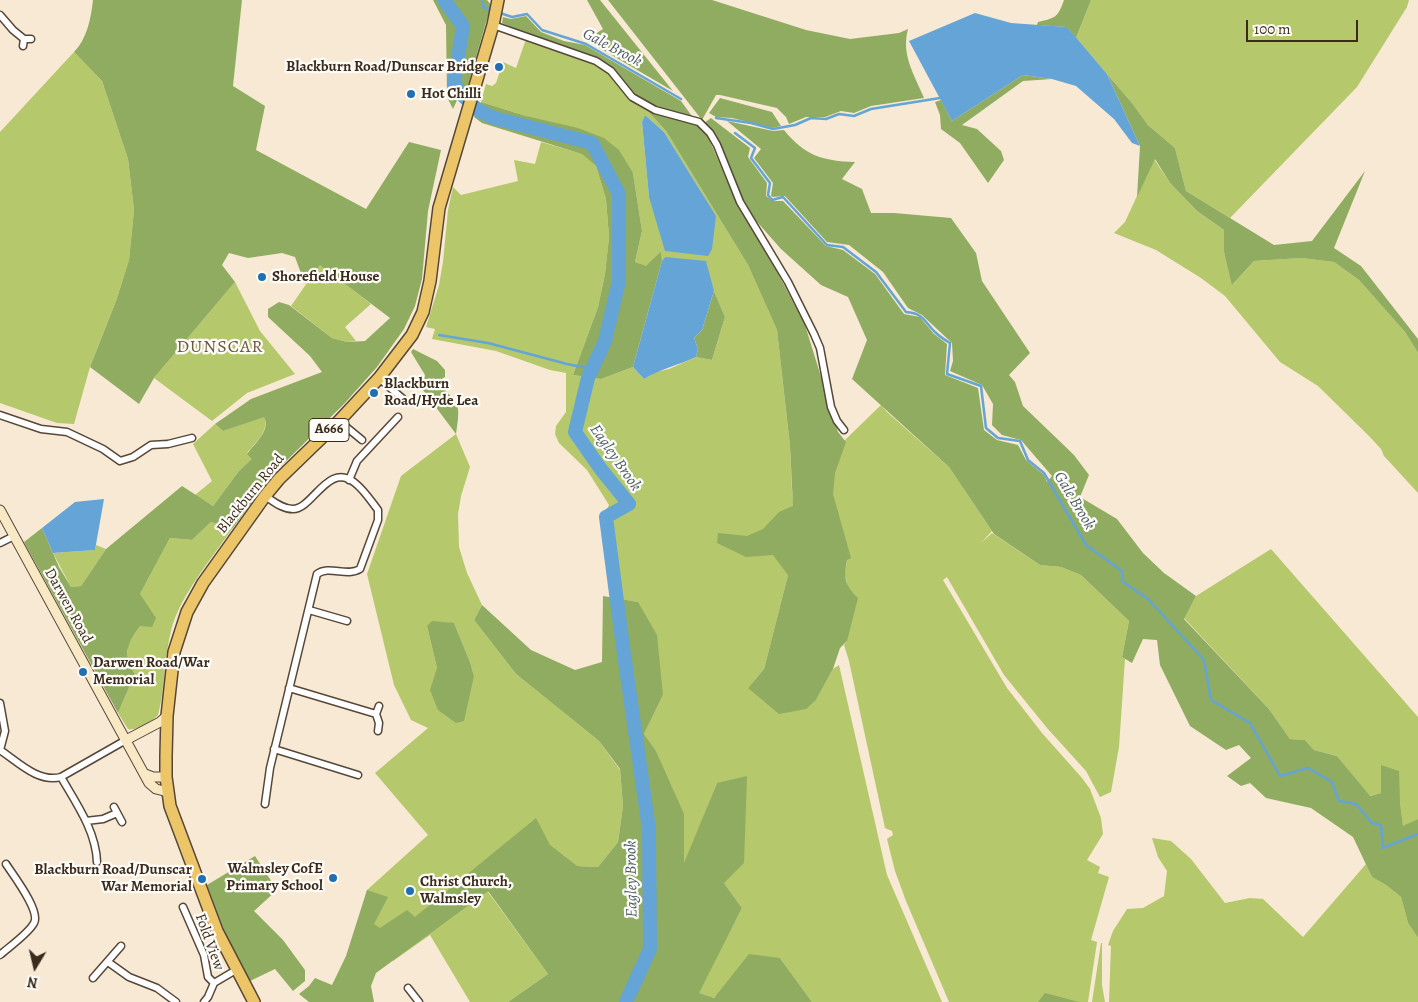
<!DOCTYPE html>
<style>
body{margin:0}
#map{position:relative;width:1418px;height:1002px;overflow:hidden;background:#f7e9d4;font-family:Alegreya,serif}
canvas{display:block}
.north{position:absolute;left:10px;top:942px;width:50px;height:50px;-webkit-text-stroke:4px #fdfcf7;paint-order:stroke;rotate:189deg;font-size:14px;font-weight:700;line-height:20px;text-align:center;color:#3b2a1e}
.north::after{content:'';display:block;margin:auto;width:18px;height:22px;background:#3b2a1e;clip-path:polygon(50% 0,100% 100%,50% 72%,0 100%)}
.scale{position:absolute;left:1246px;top:20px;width:112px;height:22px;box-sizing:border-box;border:2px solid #3b2a1e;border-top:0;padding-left:6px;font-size:15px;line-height:18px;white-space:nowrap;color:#3b2a1e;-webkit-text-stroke:4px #fdfcf7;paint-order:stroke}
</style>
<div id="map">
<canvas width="1418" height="1002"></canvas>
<div class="north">N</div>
<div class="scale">100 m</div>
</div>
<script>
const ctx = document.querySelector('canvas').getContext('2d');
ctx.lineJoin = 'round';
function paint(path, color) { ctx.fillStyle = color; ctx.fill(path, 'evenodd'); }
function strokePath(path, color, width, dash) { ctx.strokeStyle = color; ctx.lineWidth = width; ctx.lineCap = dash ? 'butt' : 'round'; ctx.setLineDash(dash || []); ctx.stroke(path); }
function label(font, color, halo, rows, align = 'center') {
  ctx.font = font + ' Alegreya,serif'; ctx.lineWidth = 4.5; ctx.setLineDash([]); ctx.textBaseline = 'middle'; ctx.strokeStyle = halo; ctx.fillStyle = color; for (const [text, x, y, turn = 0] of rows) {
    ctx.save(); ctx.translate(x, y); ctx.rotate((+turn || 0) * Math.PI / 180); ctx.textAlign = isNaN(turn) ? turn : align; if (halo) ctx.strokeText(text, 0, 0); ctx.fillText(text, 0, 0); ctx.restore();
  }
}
const green = new Path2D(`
 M1091,0h318l-2,7 -50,80 -127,131 -44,-27 -11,-43 -27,-23 -16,-22 -56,-65z
 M526,39l69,24 13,9 22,28 16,9 20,22 82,134 29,65 13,116 2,45 4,43 -8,41 -24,94 -16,19 68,12 17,-31 6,-4 48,210 55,127h-130l-32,-44 -67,40 -15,-5 44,-85 -18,-25 -7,-100 -33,82 -29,-116 -11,-15 19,-39 -25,-93 -25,-4 -2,-24 -3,-4 -5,-54 6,-11 -22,-35 -28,-27 -4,-9 1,-8 10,-14v-39l-16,-3 -54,-19 -64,-12 3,-10 -9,-2 13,-42 4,-23 5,-52 5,-23 8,8 57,-14 -4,-21 21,4 6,-22 42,12 13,12 10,33 3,38 -4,37 -7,33 -25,68 28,4 32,-12 11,12 12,-7 13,-3 27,-12 16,3 13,-43 -11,-26 -49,-34 -3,4 -1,-10 -15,16 -11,-5 7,-31 -9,-58 -107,-57 -45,-14 5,-18 6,2 4,-3 7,-21 13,6zM645,115l19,17 42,68 -57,-3 -7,-75z
 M74,52l28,29 26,78 6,51 -5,50 -13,41 -26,66 -16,57 -17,-1 -57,-20v-271z
 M1154,159l16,24 27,28 27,19v22l9,32 21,-23 47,-3 33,4 25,18 46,52 13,21v140l-34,-37 -3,-7 -12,-13 -51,-50 -38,-24 -55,-66 -24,-18 -45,-28 -42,-17 11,-11z
 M320,264l51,40 -26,23 11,14 -9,1 -15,-4 -41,-32z
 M235,282l25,49 35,43 -48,19 -35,28 -58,-43z
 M881,405l6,7 62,55 43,64 -11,12 11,-10 48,32 21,2 20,8 48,46 -7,36 3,2 -6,88 -8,45 -11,5 -14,-26 -39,-43 -43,-53 -57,-98 -4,3 64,108 35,45 40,45 8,11 11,29 2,16 -16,26 13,7 -2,6 11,4 -18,63 6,2 -9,60h-139l-43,-101 -11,-30 -8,-32 6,-4 -1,-4 -7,-3 -36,-167 -5,-16 3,-4 1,-53 -3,-13 2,-15 -17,-75 14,-44z
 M264,416c6,15 -9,27 -17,37l6,6 -14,12 -26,35 -18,-11 17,-14 -19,-37 22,-20 8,7z
 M456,434l14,33 -9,29 -3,18 1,33 8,26 15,32 -8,15 42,54 83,67 21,29 3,36 -5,36 -20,25 -21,-1 -89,26 60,82 -40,28h-38l-40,-67 -37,26 -34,-43 8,-28 61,-55 -53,-62 53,-45 -17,-8 -17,-35 -27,-111 34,-98zM454,623l16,39 4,14 -37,-8 -10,-42z
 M211,522l21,7c-20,29 -53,68 -61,102 -7,28 -6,57 -13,84 -6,7 -21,16 -30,14l-10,-16 17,-39 -8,-13 1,-16 12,-19v-32l30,-56 22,2z
 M96,545l10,4 -25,37 -10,1 -18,-34 42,-3z
 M1271,549l147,168v102l-15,8 -3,-25 -19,-9 -12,3 -32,-40 -23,-6 -9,-10 -15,-1 -21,-30 -85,-91 12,-22z
 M1152,838l19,3 20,18 34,44 25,-5 13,1 40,38 63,-73 6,13 14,8 15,12 7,26 10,15v64h-309l2,-56 -3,-1 5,-14 14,-22 16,-1 21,-12 3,-25 -9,-14z
 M1101,943h1v42l3,17h-13z`);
const forest = new Path2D(`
 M93,0h149l-9,86 32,20 -9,44 110,59 43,-67 32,8 -13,61 -6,68 -7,27 -11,23 -27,38 -33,37 -72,71 -40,54 -21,-7 -19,18 -22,-2 -30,56 16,24 -4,9 -12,-1c-13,19 -18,27 -5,48l-17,39 -94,-171 18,-14 17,39 12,20 10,-1 25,-37 76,-63 31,20 26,-35 13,-12 -5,-5c8,-11 24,-24 17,-37l-41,14 -8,-7 36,-25 71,-27 -12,-16 -42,-39v-8l11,-7 10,3 43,33 15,4 18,-1 25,-23 -70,-53 -15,19 -10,-27 -13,-4 -34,5 -19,-5 -7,12 13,17 -81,96 -15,26 -49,-37 26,-66 13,-41 5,-50 -6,-51 -26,-78 -28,-29c13,-13 17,-34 19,-52z
 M433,0h8l18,26 -9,56 8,16 -5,11 -6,-12 -1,-72z
 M449,0h38l4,5 -25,87 -9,-11 11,-56z
 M587,0h13l73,91 -87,-51 17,-11z
 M608,0h104l94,30 44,9 49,-6 9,-4c-7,26 6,45 16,69l-53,8 -17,7 -13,-2 -16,6h-19l-17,7 -3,-7 -9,-9 -57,-13h-4l-14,25z
 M1064,0h27l-15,38 -9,-11 -30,-2 1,-3c18,-4 20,-5 26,-22z
 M526,16l15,16 23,9 21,4 96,56 13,18 -38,-11 -21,-13 -20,-22 -113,-50 1,-6 8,2z
 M1107,74l25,29 16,22 27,23 11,43 88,54 38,-4 53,-70 -31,77 27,18 57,73v14l-13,-21 -46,-52 -25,-18 -33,-4 -47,3 -22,24 -8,-33v-22l-27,-19 -27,-28 -15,-24 -18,38 3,-51z
 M1023,75l29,4 -29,2 -61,44 15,4 24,22 3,9 -16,23 -28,-40 -19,-14 -1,-14 -5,-13 6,-2 11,21z
 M720,98l52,14 9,14 -8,2 -41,-10 -16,-1 -7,-4z
 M481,102l45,14 52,12 26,10 15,12 14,23 9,58 -7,31 11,4 15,-15 1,10 -29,106 -32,12 -28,-4 25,-68 7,-33 4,-37 -3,-38 -10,-33 -14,-12 -100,-31 -8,-6z
 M646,109l49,14 11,9 30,70 36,60 33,63 33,107 8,10 -11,31 -2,21 18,64 -4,2c-3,19 -3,24 11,38l-11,43 -7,7 -7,21 -17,31 -10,9 -27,5 -31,-26 16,-19 24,-94 -15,-20 -27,2 -29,-14 1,-10 29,3 16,-7 16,-17 14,-6 -3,-60 -13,-116 -29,-65 -82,-134z
 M711,118l39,30 -2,9 19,26 -1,13 7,5h10l43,45 17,4 32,24 29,40 16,3 14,17 13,10 -2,31 33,13 6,42 13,10 21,5 8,15 18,15 3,7 5,-6 -31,-36 -19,-5 -10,-10 1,-21 -11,-19 -32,-14 3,-10 -1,-18 -30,-28 -14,-7 -25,-36 -34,-27 -22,-3 -42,-46 -13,1 -1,-2 2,-12 -19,-25 7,-9 -34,-28 46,10 11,-1c21,26 39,31 71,32l-13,17 20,10 9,24h23l57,5 25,35 6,28 48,72 -21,22 6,7 8,24 51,49 15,20 -9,22 37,22 26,34 21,20 32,23 -12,23 85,90 21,30 15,1 9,10 23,6 33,40 11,-3v-28l18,6 1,31 3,24 15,-7v119l-10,-15 -7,-26 -15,-12 -14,-8 -19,-40 -42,-29 -45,-10 -16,-15 -9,3 -14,-10 24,-18 -12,-13 -13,5 -36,-24 -30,-61 -3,-25 -14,-1 -11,24 -10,-6 7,-36 -48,-46 -20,-8 -21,-2 -46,-31 -45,-67 -97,-88 15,-39 -19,-43 -27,-12 -40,-36 -30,-34 -10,-17 -37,-75z
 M714,291l11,26 -13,43 -16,-3 2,-8 -4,-11 8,-8z
 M413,349l24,12 8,9v7l-8,5c22,23 24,19 19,52l-33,-44 2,-15 -14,-23z
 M603,596l35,6 19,33 6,60 -19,39 11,15 29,65v49l33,-80 30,-7 -3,87 -20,20 18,25 -43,85 15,5 35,-44 31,4 32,44h-304l40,-28 -60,-83 -112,82 -5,13 3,16h-65l-10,-8 10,-8 6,-8 17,7 14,-29 21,-66 21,7 -14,27 6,4 27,-18 8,7 121,-99 14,27 27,21 21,1 20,-25 5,-36 -3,-37 -21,-28 -83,-67 -42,-54 8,-15 49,45 44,20 27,-8z
 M432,621l22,2 16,39 4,14 -10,45 -8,2 -18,-13 -8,-20 7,-22 -10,-42z
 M255,856l22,34 -23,21 29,29 22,30v11l-12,10 -18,-22 -25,12 -21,-37 -22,-59z
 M1045,993l34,9h-41z`);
const water = new Path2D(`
 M975,13l36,10 56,4 40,47 33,72 -8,-3 -18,-24 -38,-33 -24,-7 -29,-4 -71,46 -43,-80z
 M645,115l19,17 52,84 -4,33 -4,7 -43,-5 -16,-54 -7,-75z
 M665,257l41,4 8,30 -12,39 -8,8 4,11 -2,8c-17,8 -36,12 -52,22l-11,-12 29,-106z
 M104,499l-9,51 -42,3 -11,-25 33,-26z`);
const stream = new Path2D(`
 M482,0l2,8 8,2
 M500,13l12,4 15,-3 15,16 44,14 95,55
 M716,118l35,5 22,6 22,-4 16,-7 15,1 13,-5 15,2 17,-7 69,-11
 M735,133l20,15 -4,10 19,25 -2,12 4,5 11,-3 44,48 16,2 33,25 30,40c18,1 19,11 30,21 4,4 9,7 14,10l-3,31 34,12 5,42 12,10 22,3 8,19 16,13 42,72 36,26v10l27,19 55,60 7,40 39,23 30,53 28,-8 24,14 7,19 17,3 16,19 9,2 2,23 35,-14
 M439,335l49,8 79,21 25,5`);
const river = new Path2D(`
 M444,0l19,26 -9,57 7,11 18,17 15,7 98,25 27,51v87l-14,60 -17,37 -13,54 25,36 29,36 -23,13 17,130 26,182 1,120 -24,53`);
const street = new Path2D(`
 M0,15l13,15 11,9
 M493,25l103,36 15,10 21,26 23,13 44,12 11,11 7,12 23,57 48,80 26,52 6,14 11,59 6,14 7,9
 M23,46l1,-7h7
 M379,378l24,21
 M0,415l41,14 26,3 36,17 17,12 13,-4 18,-12 17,-1 24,-6
 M339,421l23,19
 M349,480l8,-19 41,-44
 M265,496c8,5 17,13 28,13 20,0 35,-48 62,-26 9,7 16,18 23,27v10l-18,49c-13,8 -31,-4 -43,5l-47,194 -5,36
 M0,543l14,-7
 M309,610l38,11
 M289,688l87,26 3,9 -1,8
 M0,703l5,28 -5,19
 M376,714l3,-8
 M274,749l84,26
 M0,750c18,12 38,33 61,27l65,-37
 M61,777c15,26 35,54 36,85
 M114,807l8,15
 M86,821l17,-2 14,-6
 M183,907l21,48 4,22 6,6
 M0,955c9,-8 29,-22 34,-32 7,-12 -21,-48 -28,-59
 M108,962l21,15 28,11 19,14
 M93,978l28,-32
 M408,988l11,14
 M204,1002l4,-5 6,-14 22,-13`);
const secondary = new Path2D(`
 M0,510l149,273 7,6 12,3
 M126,740l34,-18 7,-6
 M145,774l8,3h13`);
const highway = new Path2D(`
 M254,1002l-37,-71 -47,-125 -4,-29v-21l1,-40 7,-64 13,-40 16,-29 62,-87 14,-17 60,-58 40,-43 33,-43 11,-23 7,-31 9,-73 54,-183 5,-25`);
const markers = [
 [499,67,5,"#1f6fb2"],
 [411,94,5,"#1f6fb2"],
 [262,277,5,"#1f6fb2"],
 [374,393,5,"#1f6fb2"],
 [83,672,5,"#1f6fb2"],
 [333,878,5,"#1f6fb2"],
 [202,879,5,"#1f6fb2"],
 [410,891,5,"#1f6fb2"]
];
const shields = [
 [329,430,40]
];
const shieldNames = [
 ["A666",329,430]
];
const poiNames = [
 ["Blackburn Road/Dunscar Bridge",489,67,"right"],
 ["Hot Chilli",421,94],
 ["Shorefield House",272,277],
 ["Blackburn",384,384],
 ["Road/Hyde Lea",384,401],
 ["Darwen Road/War",93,663],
 ["Memorial",93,680],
 ["Walmsley CofE",323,869,"right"],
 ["Primary School",323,886,"right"],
 ["Blackburn Road/Dunscar",192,870,"right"],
 ["War Memorial",192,887,"right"],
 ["Christ Church,",420,882],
 ["Walmsley",420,899]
];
const streetNames = [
 ["Blackburn Road",251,494,-51],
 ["Darwen Road",68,606,61],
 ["Fold View",209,942,70]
];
const waterNames = [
 ["Gale Brook",612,48,28],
 ["Eagley Brook",615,458,55],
 ["Gale Brook",1074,501,59],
 ["Eagley Brook",632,879,-91]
];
const quarterNames = [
 ["DUNSCAR",220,348]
];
paint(green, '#b5c86c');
paint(forest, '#90ac60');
paint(water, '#64a4d7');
strokePath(stream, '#64a4d7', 2.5);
strokePath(river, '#64a4d7', 14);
strokePath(street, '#574739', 9);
strokePath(secondary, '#574739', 11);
strokePath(highway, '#574739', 14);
strokePath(street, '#fff', 6);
strokePath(secondary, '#f8e8c3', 9);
strokePath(highway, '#edc569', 11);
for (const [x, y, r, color] of markers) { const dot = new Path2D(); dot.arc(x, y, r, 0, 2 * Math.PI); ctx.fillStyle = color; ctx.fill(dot); strokePath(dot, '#fdfcf7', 2); }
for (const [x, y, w] of shields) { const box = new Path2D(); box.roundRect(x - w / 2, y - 11.5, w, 23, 4); ctx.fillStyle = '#fdfcf7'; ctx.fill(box); strokePath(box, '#3b2a1e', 1); }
label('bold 14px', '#3b2a1e', null, shieldNames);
label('bold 15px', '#3b2a1e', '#fdfcf7', poiNames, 'left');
label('15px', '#3b2a1e', '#fdfcf7', streetNames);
label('italic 16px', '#4b5b68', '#fdfcf7', waterNames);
ctx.letterSpacing = '1px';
label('18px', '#6e5642', '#fdfcf7', quarterNames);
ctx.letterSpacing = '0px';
</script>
